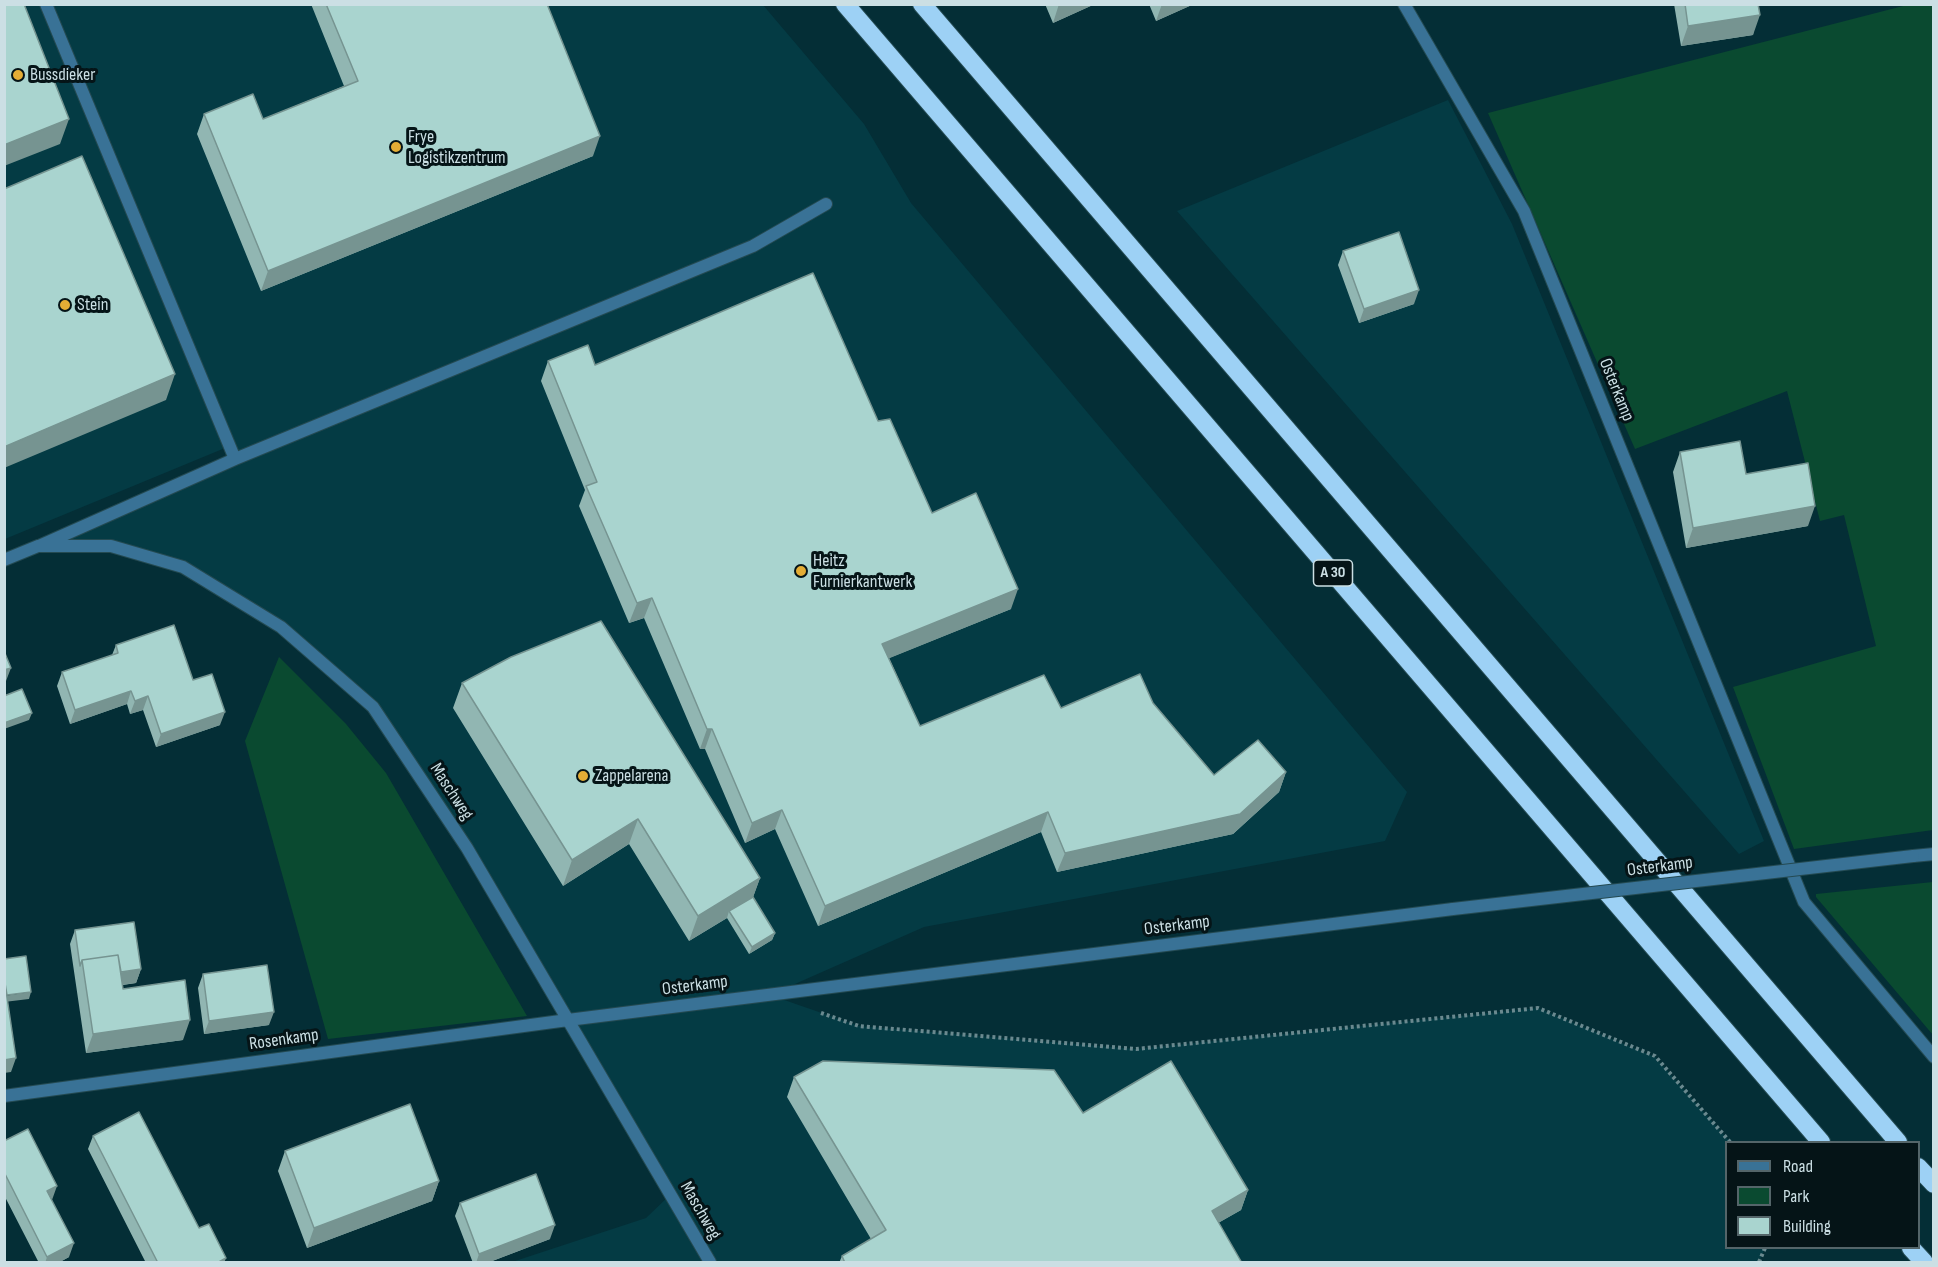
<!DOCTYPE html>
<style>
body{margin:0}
#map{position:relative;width:1938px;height:1267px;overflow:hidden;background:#042e36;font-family:"Sofia Sans Condensed",sans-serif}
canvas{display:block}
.frame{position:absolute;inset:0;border:6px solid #cbdfe4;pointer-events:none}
.legend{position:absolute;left:1725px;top:1141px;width:195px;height:108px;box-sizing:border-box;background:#051417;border:2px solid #546569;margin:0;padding:8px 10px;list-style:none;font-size:18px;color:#cbdfe4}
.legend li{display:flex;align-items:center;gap:12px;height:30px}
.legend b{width:30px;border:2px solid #546569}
</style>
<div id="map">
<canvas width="1938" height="1267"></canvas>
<div class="frame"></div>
<ul class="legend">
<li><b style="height:8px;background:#397296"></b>Road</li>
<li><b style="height:16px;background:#0a4a30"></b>Park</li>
<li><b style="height:16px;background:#a9d4cf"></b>Building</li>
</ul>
</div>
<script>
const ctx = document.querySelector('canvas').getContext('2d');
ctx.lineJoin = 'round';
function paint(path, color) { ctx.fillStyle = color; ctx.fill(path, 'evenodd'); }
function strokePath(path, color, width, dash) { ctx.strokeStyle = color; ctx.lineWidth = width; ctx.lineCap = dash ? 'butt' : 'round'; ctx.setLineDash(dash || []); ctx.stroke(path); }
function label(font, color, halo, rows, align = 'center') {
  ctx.font = font + ' "Sofia Sans Condensed",sans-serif'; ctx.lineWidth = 6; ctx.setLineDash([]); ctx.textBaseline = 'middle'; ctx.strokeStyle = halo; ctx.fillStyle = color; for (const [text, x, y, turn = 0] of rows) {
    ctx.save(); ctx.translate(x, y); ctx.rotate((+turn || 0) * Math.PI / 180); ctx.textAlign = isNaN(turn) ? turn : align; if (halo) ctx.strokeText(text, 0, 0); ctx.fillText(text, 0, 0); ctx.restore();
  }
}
const built = new Path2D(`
 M5,5h758l101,119 47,79 496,589 -22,49 -461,86 -154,68 89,31 277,23 402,-41 117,49 75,85h-4v106h39l-6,14h-1247l134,-44 24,-23 -102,-175 -195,-313 -92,-80 -98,-60 -72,-21h-73l197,-87 -10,-11 -220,91z
 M1448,100l64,124 252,617 -25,13 -562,-643z`);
const green = new Path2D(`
 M1907,5h26v825l-139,19 -61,-162 143,-41 -32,-131 -24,6 -33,-130 -152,58 -147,-336z
 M279,657l67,67 40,49 141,243 -199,23 -83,-298z
 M1933,882h1l-1,153 -117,-138v-3z`);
const path = new Path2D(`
 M821,1013l38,13 277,23 402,-41 117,48 75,86
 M1759,1262l6,-14`);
const service = new Path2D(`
 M46,4l189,455
 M39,546l196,-87 518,-213 73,-42`);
const minor = new Path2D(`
 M1404,4l120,207 280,691 130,155
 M4,560l34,-14h73l72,21 98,60 92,80 94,141 243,414
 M1913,856l21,-2
 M4,1096l564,-76 885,-111`);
const motorway = new Path2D(`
 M845,4l976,1138
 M922,4l976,1138
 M1918,1167l16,17
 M1911,1248l13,14`);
const minorBridge = new Path2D(`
 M1453,909l460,-53`);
const wall = new Path2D(`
 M311,4h236l46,152 -332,135 -64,-157 7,-20 59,5 81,-33z
 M1045,4h50l-42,19z
 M1149,4h45l-38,17z
 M1674,4h84l-5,31 -72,11z
 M1343,251l71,53 -55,19 -21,-58z
 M548,361l47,4 283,56 54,92 79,96 -122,49 31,68 141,-18 92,-5 61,72 72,-3 -7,20 -46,42 -176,38 -16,-40 -223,94 -43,-97 -30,14 -40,-94h-5l-56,-131 -15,5 -50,-117 6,-16 -44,-109z
 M1680,452l66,22 62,52 -122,22 -13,-76z
 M116,645l77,35 27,45 -64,22 -13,-37 -13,4 -3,-10 -57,20 -13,-38 5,-14 50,-17z
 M462,683l298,195 -7,19 22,36 -3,7 -23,14 -22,-36 -38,23 -60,-97 -66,42 -110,-178z
 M75,930l66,39 -5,14 -13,2v4l60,51 -97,13 -16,-109z
 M203,974l66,51 -65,9 -6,-46z
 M794,1077l289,36 165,77 -7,20 -23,13 24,40h-403l3,-7 29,-17 -84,-142z
 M93,1136l106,92 25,35h-78l-58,-114z
 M4,1141l48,59 17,57 -11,6h-19l-35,-68z
 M285,1151l154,30 -7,20 -125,47 -29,-77z
 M460,1203l90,36 -63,24h-14l-18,-47z`);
const shadedWall = new Path2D(`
 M1059,4h36l-42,19z
 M1162,4h32l-38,17z
 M1760,15l-7,20 -72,11 7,-20z
 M69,119l-9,25 -56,22v-21z
 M600,136l-7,20 -332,135 7,-20z
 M1419,290l-5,14 -55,19 5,-14z
 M175,374l-9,26 -162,68v-21z
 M1815,506l-7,20 -122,22 7,-20z
 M1018,589l-7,20 -136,55 7,-20z
 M652,598l-8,20 -15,5 8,-20z
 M11,668l-5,13 -2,1v-12z
 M131,691l-4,13 -57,20 5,-14z
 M148,696l-5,14 -13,4 5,-13z
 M225,712l-5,13 -64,22 5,-13z
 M32,713l-3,7 -25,9v-6z
 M707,729h5l-7,20h-5z
 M1286,772l-7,20 -46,42 -176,38 8,-19z
 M782,810l-7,19 -30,14 7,-20z
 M1048,812l-7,20 -223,94 7,-20z
 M638,819l-9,25 -66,42 9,-26z
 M760,878l-9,25 -22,8 -2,7 -38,23 9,-25z
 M775,933l-3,7 -23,14 3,-7z
 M141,969l-5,14 -23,3 5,-13z
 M31,992l-2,7 -25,3v-6z
 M274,1012l-5,13 -65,9 5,-13z
 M190,1020l-7,20 -97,13 7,-19z
 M16,1058l-5,14 -7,1v-13z
 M439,1181l-7,20 -125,47 7,-20z
 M57,1186l-5,14 -5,-9z
 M1248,1190l-7,20 -37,21 8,-20z
 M555,1225l-5,14 -63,24h-11l3,-9z
 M74,1243l-5,14 -11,6h-13l2,-6z
 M226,1258l-2,5h-7z`);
const building = new Path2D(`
 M4,4h20l45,115 -65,26z
 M326,4h221l53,132 -332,135 -64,-157 49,-20 10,25 95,-38z
 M1685,4h73l2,11 -72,11z
 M82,156l93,218 -171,73v-258z
 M1399,232l20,58 -55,19 -21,-58z
 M813,273l65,148 12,-2 42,94 44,-20 42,96 -136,55 38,82 124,-51 17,33 79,-34 13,29 61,72 44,-35 28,32 -46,42 -175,39 -17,-41 -223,94 -43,-96 -30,13 -40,-94h-5l-55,-131 -15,5 -51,-117 11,-4 -49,-121 40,-16 7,20z
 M1740,441l6,33 62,-11 7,43 -122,22 -13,-76z
 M601,621l159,257 -62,38 -60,-97 -66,41 -110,-177 49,-26z
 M174,625l19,55 19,-6 13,38 -64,22 -13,-38 -13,5 -4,-10 -56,19 -13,-38 56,-19 -2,-8z
 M4,651l7,17 -7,2z
 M22,689l10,24 -28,10v-27z
 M753,897l22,36 -23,14 -23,-36z
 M134,922l7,47 -20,3 -3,-17 -36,5 -2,6 -5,-36z
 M118,955l5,34 62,-9 5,40 -97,14 -11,-74z
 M26,956l5,36 -24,3 -3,-18v-18z
 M267,965l7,47 -65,9 -6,-47z
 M4,977l12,81 -12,2z
 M823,1061l231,9 29,43 88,-52 77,129 -36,21 30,52h-397l-3,-7 44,-26 -92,-153z
 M410,1104l29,77 -125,47 -29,-77z
 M139,1112l60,116 10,-4 17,34 -9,5h-59l-65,-127z
 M28,1129l29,57 -10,5 27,52 -27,14 -43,-85v-31z
 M536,1174l19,51 -76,29 -19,-51z`);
const markers = [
 [18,75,6,"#e4ad35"],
 [396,147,6,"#e4ad35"],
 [65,305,6,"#e4ad35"],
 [801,571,6,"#e4ad35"],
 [583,776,6,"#e4ad35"]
];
const shields = [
 [1333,573,39]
];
const shieldNames = [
 ["A 30",1333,573]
];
const poiNames = [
 ["Bussdieker",30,75],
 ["Frye",408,137],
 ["Logistikzentrum",408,158],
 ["Stein",77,305],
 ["Heitz",813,561],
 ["Furnierkantwerk",813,582],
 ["Zappelarena",595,776]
];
const streetNames = [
 ["Osterkamp",1616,390,68],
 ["Maschweg",451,792,57],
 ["Osterkamp",1660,867,-7],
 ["Osterkamp",1177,926,-7],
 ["Osterkamp",695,986,-7],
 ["Rosenkamp",284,1040,-8],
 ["Maschweg",700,1211,60]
];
paint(built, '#043b44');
paint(green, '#0a4a30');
strokePath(service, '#244a52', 14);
strokePath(minor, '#244a52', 14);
strokePath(motorway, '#244a52', 20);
strokePath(path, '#6a898f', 4, [3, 3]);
strokePath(service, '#397296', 12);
strokePath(minor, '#397296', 12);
strokePath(motorway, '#9dd1f5', 18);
strokePath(minorBridge, '#244a52', 14, []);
strokePath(minorBridge, '#397296', 12);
paint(wall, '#91b6b2');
paint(shadedWall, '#769491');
paint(building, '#a9d4cf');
strokePath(building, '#769491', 1.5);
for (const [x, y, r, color] of markers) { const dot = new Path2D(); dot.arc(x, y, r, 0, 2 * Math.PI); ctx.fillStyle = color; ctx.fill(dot); strokePath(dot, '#051417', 2); }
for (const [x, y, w] of shields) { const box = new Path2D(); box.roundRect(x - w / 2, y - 13, w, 26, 4.5); ctx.fillStyle = '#051417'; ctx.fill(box); strokePath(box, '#cbdfe4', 1.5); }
label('bold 16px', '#cbdfe4', null, shieldNames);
label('18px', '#cbdfe4', '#051417', poiNames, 'left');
label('18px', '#cbdfe4', '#051417', streetNames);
</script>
